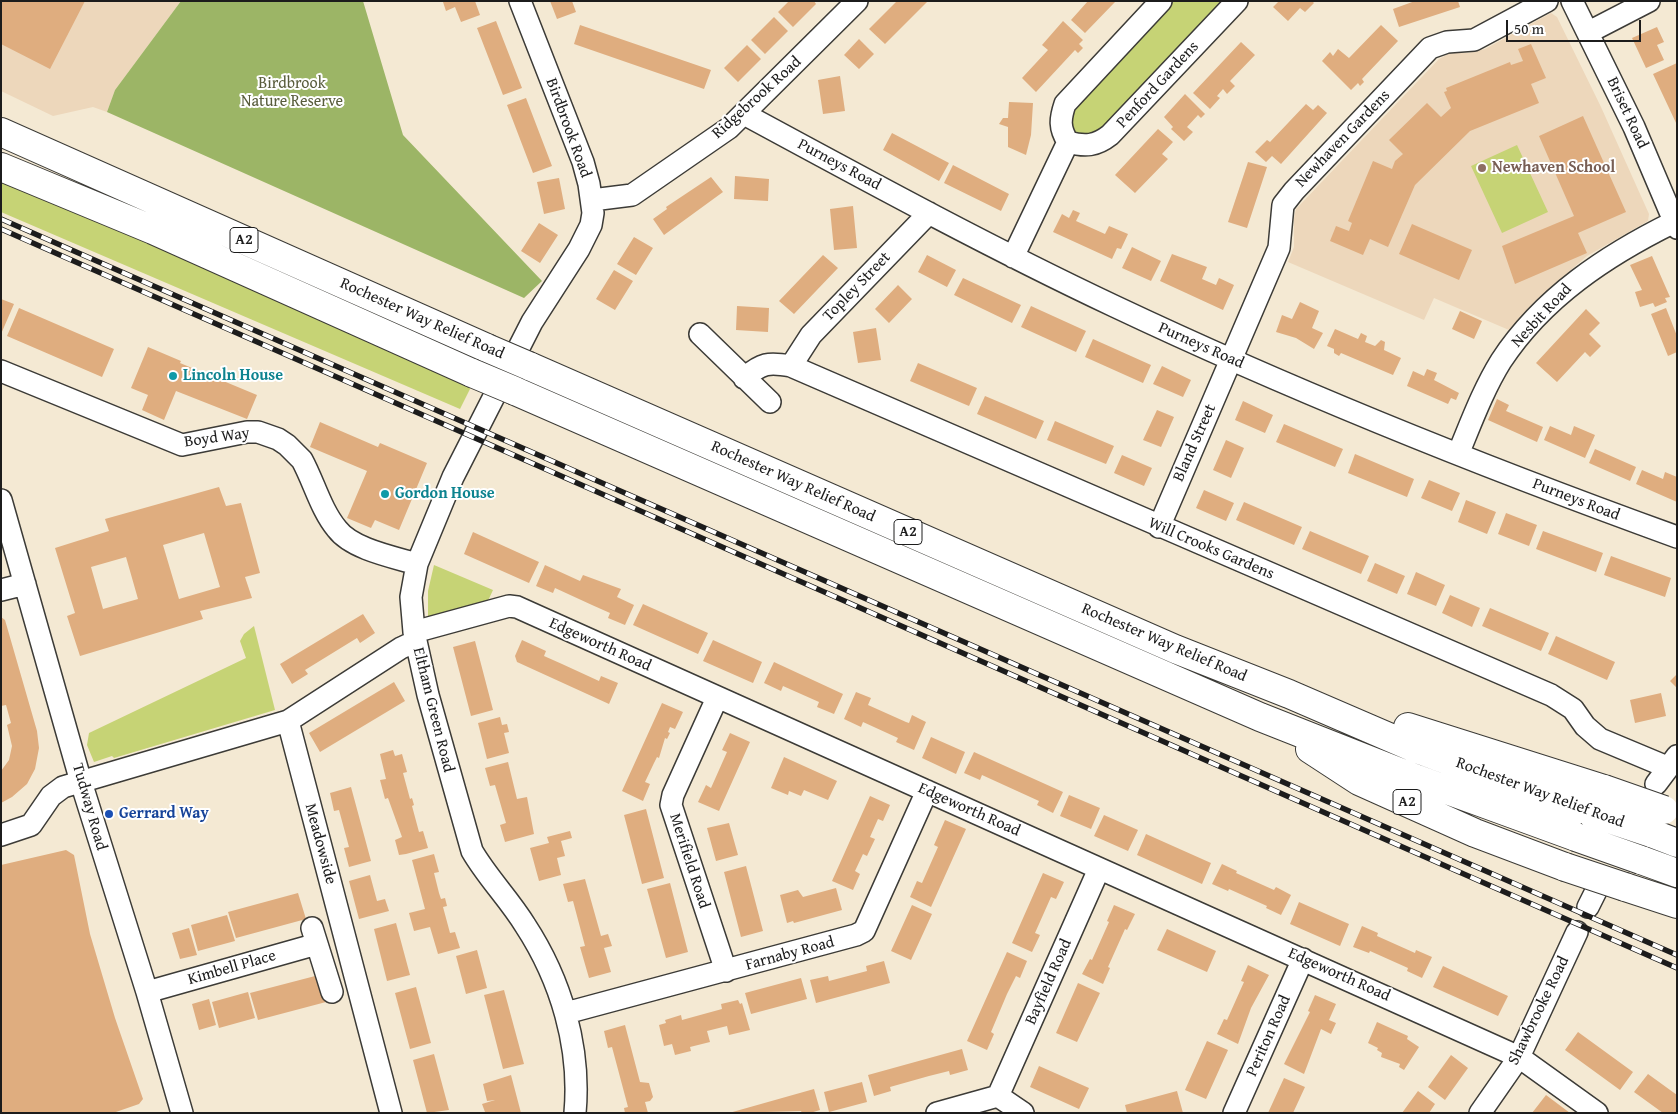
<!DOCTYPE html>
<style>
body{margin:0}
#map{position:relative;width:1678px;height:1114px;overflow:hidden;background:#f4e9d3;font-family:"Gentium Book Plus",serif}
canvas{display:block}
.frame{position:absolute;inset:0;border:2px solid #1c1c1c;pointer-events:none}
.scale{position:absolute;left:1506px;top:20px;width:135px;height:22px;box-sizing:border-box;border:2px solid #1c1c1c;border-top:0;padding-left:6px;font-size:15px;line-height:18px;white-space:nowrap;color:#1c1c1c;-webkit-text-stroke:4px #fff;paint-order:stroke}
</style>
<div id="map">
<canvas width="1678" height="1114"></canvas>
<div class="frame"></div>
<div class="scale">50 m</div>
</div>
<script>
const ctx = document.querySelector('canvas').getContext('2d');
ctx.lineJoin = 'round';
function paint(path, color) { ctx.fillStyle = color; ctx.fill(path, 'evenodd'); }
function strokePath(path, color, width, dash) { ctx.strokeStyle = color; ctx.lineWidth = width; ctx.lineCap = dash ? 'butt' : 'round'; ctx.setLineDash(dash || []); ctx.stroke(path); }
function label(font, color, halo, rows, align = 'center') {
  ctx.font = font + ' "Gentium Book Plus",serif'; ctx.lineWidth = 4; ctx.setLineDash([]); ctx.textBaseline = 'middle'; ctx.strokeStyle = halo; ctx.fillStyle = color; for (const [text, x, y, turn = 0] of rows) {
    ctx.save(); ctx.translate(x, y); ctx.rotate((+turn || 0) * Math.PI / 180); ctx.textAlign = isNaN(turn) ? turn : align; if (halo) ctx.strokeText(text, 0, 0); ctx.fillText(text, 0, 0); ctx.restore();
  }
}
const built = new Path2D(`
 M1,1h180l-66,89 -8,22 -14,-5 -40,9 -52,-25z
 M1551,13l6,4 44,90 48,107 -1,7 -61,35 -53,46 -25,28 -75,-32 -10,22 -136,-58 6,-15v-29l2,-9 143,-150 13,-7 16,1 17,-4z`);
const green = new Path2D(`
 M1168,1h58l-123,131 -22,4c-12,-7 -12,-14 -12,-26z
 M1517,145l31,67 -46,21 -31,-67z
 M1,177l471,208 -12,24 -459,-197z
 M434,565l59,25 -6,13 -59,15v-27z
 M254,626l21,84 -161,48 -2,-2 -18,6 -7,-17 2,-12 157,-75 -6,-17 4,-7z`);
const forest = new Path2D(`
 M181,1h182l40,134 139,146 -18,17 -417,-186 8,-22z`);
const building = new Path2D(`
 M1,1h84l-35,68 -49,-25z
 M475,1l5,14 -19,7 -6,-15 -9,4 -3,-9z
 M550,1h22l4,11 -19,7z
 M789,1h25l2,3 -23,23 -15,-15z
 M897,1h31l-43,43 -16,-15z
 M1088,1h28l-31,32 -14,-13z
 M1279,1h33l2,2 -9,9 -5,-4 -12,13 -15,-14z
 M1415,1h43l2,6 -61,20 -6,-18z
 M774,17l14,14 -23,23 -14,-14z
 M496,21l26,67 -19,7 -26,-67z
 M1063,21l20,19 -4,4 4,4 -5,5 -3,-3 -39,42 -14,-14 26,-28 -6,-5z
 M580,25l131,45 -7,19 -130,-45z
 M1381,25l17,16 -36,38 2,3 -4,4 -2,-3 -7,7 -29,-29 8,-9 3,4 5,-7 11,9z
 M1657,27l7,15 -7,3 7,15 -18,8 -14,-30z
 M859,39l15,15 -15,15 -15,-14z
 M1241,42l14,13 -25,26 5,5 -8,8 -4,-5 -6,7 3,2 -10,11 -17,-16z
 M1531,44l15,34 -15,6 8,19 -69,28 -55,54 -27,62 -18,-8 -7,16 -33,-14 6,-15 13,5 3,-8 -4,-2 25,-60 19,8 3,-8 8,-7 -14,-14 38,-37 14,14 10,-9 -7,-16 3,-1 -1,-3 64,-26 1,3 12,-4 -5,-12z
 M747,45l14,14 -23,23 -14,-14z
 M1677,63v62l-24,-51z
 M840,76l5,35 -22,3 -5,-34z
 M1185,94l20,20 -4,4 -3,-3 -11,12 6,5 -9,9 -13,-12 2,-2 -9,-10z
 M526,98l26,68 -19,7 -26,-68z
 M1009,102l24,1 -2,32 -5,20 -18,-8v-20l-9,-3 4,-6h5z
 M1306,104l7,6 5,-5 9,8 -46,51 -9,-8 -6,6 -11,-10 12,-12 3,2z
 M1583,116l43,96 -48,21 9,20 -72,31 -13,-38 72,-30 -35,-80z
 M1158,129l15,13 -11,12 6,5 -33,34 -20,-18z
 M892,133l57,30 -10,18 -56,-31z
 M1248,162l19,5 -20,61 -19,-6z
 M953,165l56,29 -8,17 -57,-28z
 M735,176l34,3 -1,22 -34,-2z
 M711,177l12,15 -59,43 -11,-16 14,-10 -1,-2z
 M559,178l6,31 -21,5 -7,-32z
 M853,206l4,42 -23,2 -4,-41z
 M1073,210l7,3 -4,8 29,13 4,-8 19,8 -7,15 -4,-1 -5,11 -59,-27 9,-18 7,4z
 M539,223l19,12 -18,28 -19,-12z
 M1412,224l60,26 -13,30 -60,-26z
 M634,237l19,11 -17,27 -19,-11z
 M1132,247l29,14 -10,20 -29,-13z
 M1172,254l35,13 -5,12 14,6 3,-7 15,7 -11,25 -63,-29z
 M823,255l15,13 -44,46 -15,-13z
 M927,255l29,15 -9,17 -29,-15z
 M1652,256l18,41 -5,1 2,4 -12,5 -2,-4 -13,4 -5,-15 7,-2 -12,-25z
 M614,270l19,11 -18,29 -19,-11z
 M963,278l58,27 -9,18 -58,-28z
 M898,285l14,14 -23,24 -14,-14z
 M1,299l13,5 -13,30z
 M1300,302l19,9 -7,17 11,5 -9,16 -18,-11 -20,-6 6,-17 10,4z
 M737,306l32,2 -1,24 -32,-2z
 M1031,306l55,25 -10,21 -55,-25z
 M19,308l95,41 -12,28 -95,-41z
 M1666,308l11,28v16l-9,4 -17,-42z
 M1586,309l14,14 -11,11 12,12 -11,11 -5,-5 -28,30 -21,-19z
 M1460,311l22,10 -8,18 -22,-10z
 M876,328l5,32 -23,3 -5,-31z
 M1335,329l23,10 3,-6 6,3 -2,6 10,4 6,-6 4,2 -1,8 17,8 -8,17 -52,-22 -2,3 -5,-3v-4l-7,-3z
 M1093,339l58,26 -8,18 -58,-26z
 M148,347l33,14 -1,2 77,32 -10,24 -71,-28 -12,29 -22,-10 6,-15 -17,-7z
 M918,363l59,25 -8,18 -59,-25z
 M1162,366l29,14 -8,17 -30,-13z
 M1427,369l10,4 -3,7 25,13 -3,7 -5,-2 -3,6 -41,-18 6,-15 11,5z
 M985,396l59,25 -8,18 -59,-25z
 M1497,399l12,6 -3,6 37,16 -6,15 -49,-22z
 M1243,401l30,14 -8,18 -30,-13z
 M1157,410l17,7 -13,30 -18,-7z
 M1055,421l59,25 -8,18 -59,-24z
 M320,422l58,25 2,-4 47,20 -28,67 -24,-10 -4,8 -24,-10 20,-47 -57,-24z
 M1284,424l59,25 -8,18 -59,-25z
 M1550,426l21,9 3,-9 21,9 -10,23 -41,-18z
 M1226,440l18,8 -13,30 -18,-8z
 M1595,449l41,18 -6,14 -41,-18z
 M1355,454l59,25 -7,18 -59,-24z
 M1122,455l30,13 -8,18 -30,-13z
 M1642,470l21,9 2,-7 12,5v25l-41,-18z
 M1429,480l31,13 -8,18 -31,-13z
 M219,487l7,19 15,-3 19,70 -15,4 7,21 -52,13 3,8 -123,37 -13,-40 8,-3 -20,-65 54,-17 -4,-12zM204,533l16,54 -41,12 -16,-54zM126,557l12,42 -35,10 -12,-42z
 M1204,490l30,13 -8,18 -30,-13z
 M1466,500l30,12 -9,22 -29,-12z
 M1244,502l58,25 -8,18 -58,-25z
 M1506,513l31,12 -8,21 -31,-12z
 M1310,531l59,25 -8,18 -59,-25z
 M1543,531l60,22 -7,19 -60,-23z
 M473,532l66,30 -10,21 -65,-29z
 M1611,556l60,22 -6,19 -61,-22z
 M1375,563l30,13 -8,18 -30,-13z
 M545,565l35,16 3,-6 38,14 -4,8 17,8 -9,20 -17,-7 2,-5 -18,-8 -37,-17 -2,5 -17,-7z
 M1416,572l29,13 -9,21 -29,-12z
 M1450,595l30,13 -8,19 -30,-14z
 M643,604l65,29 -10,21 -65,-29z
 M1490,608l59,25 -8,18 -59,-25z
 M363,614l12,19 -15,10 -3,-5 -52,32 3,4 -16,10 -12,-20z
 M1,617l4,3 32,111 2,17 -4,21 -8,15 -15,13 -11,6v-32l8,-11 3,-14 -5,-21 4,-2 -5,-18 -5,1z
 M1556,636l59,26 -8,18 -59,-26z
 M522,640l24,11 -2,5 18,8 37,17 2,-5 17,7 -9,21 -92,-42 -2,-6z
 M713,640l49,22 -9,21 -50,-22z
 M475,641l18,69 -22,6 -18,-69z
 M774,662l69,32 -9,20 -17,-7 2,-5 -36,-16 -2,5 -17,-8z
 M1677,674v14l-7,-7z
 M394,682l11,19 -85,51 -11,-19z
 M856,692l15,6 -3,7 38,17 3,1 3,-8 14,7 -12,28 -18,-8 2,-4 -35,-16 -2,5 -17,-8z
 M1661,693l5,23 -31,7 -5,-23z
 M662,703l21,9 -8,17 -5,-2 -2,5 2,1 -3,6 -2,-1 -6,20 -2,-1 -3,6 -9,19 5,2 -7,17 -21,-10z
 M500,717l2,8 5,-1 2,8 -5,1 5,20 -22,6 -9,-36z
 M730,733l20,9 -31,69 -21,-9 8,-17 5,3 16,-36 -5,-2z
 M931,737l34,15 -9,22 -34,-16z
 M393,750l2,6 7,-2 5,18 -4,1 7,26 2,-1 2,7 -2,1 7,26 4,-1 5,17 -22,6 -7,1 -4,-15 7,-3 -14,-39 -3,1 -5,-19 6,-1 -6,-25z
 M974,752l89,40 -10,21 -16,-8 2,-4 -57,-26 -2,5 -16,-7z
 M784,757l53,24 -9,19 -24,-10 -3,6 -12,-5 -1,4 -17,-7z
 M508,762l9,37 10,-2 7,37 -29,8 -5,-17 6,-2 -11,-38 -5,1 -5,-18z
 M351,787l20,74 -22,6 -5,-19 5,-1 -10,-37 -5,1 -4,-18z
 M1069,795l31,13 -9,21 -31,-13z
 M870,796l20,9 -7,16 -5,-2 -8,18 5,2 -8,17 -4,-2 -8,17 5,3 -7,16 -21,-9z
 M646,809l18,69 -22,6 -18,-69z
 M1104,815l34,15 -10,21 -34,-15z
 M945,820l21,9 -35,78 -21,-10 7,-16 5,2 16,-36 -4,-2z
 M729,823l9,32 -22,6 -9,-33z
 M570,831l2,7 -11,3 4,15 -8,2 4,17 -22,6 -9,-33 19,-5 -2,-6z
 M1146,834l65,29 -9,21 -65,-29z
 M66,850l8,5 16,79 25,84 28,81 -4,5 -26,9h-112v-248z
 M434,854l5,18 -5,1 5,20 2,6 4,-1 2,8 -4,1 7,26 5,-1 5,16 -22,6 -8,-27 -16,4 -5,-18 16,-4 -13,-49z
 M1222,864l15,7 -1,2 38,17 2,-3 15,8 -10,20 -15,-7 1,-2 -38,-17 -1,2 -16,-7z
 M746,866l17,65 -22,6 -17,-65z
 M1043,873l21,9 -8,17 -5,-2 -16,36 5,2 -8,17 -20,-9z
 M370,875l7,26 8,-2 4,12 -30,8 -10,-38z
 M585,879l16,57 7,-2 4,12 -8,2 7,24 -22,6 -9,-31 5,-1 -12,-45 -5,1 -5,-18z
 M670,883l18,69 -22,6 -19,-69z
 M836,888l6,22 -48,13 -1,-2 -6,2 -7,-28 18,-5 5,7z
 M298,893l8,26 -70,19 -8,-26z
 M1299,902l50,22 -9,22 -50,-22z
 M912,905l20,9 -21,46 -20,-9z
 M1114,905l21,9 -8,16 -2,-1 -17,38 2,1 -7,16 -21,-10 8,-15 2,1 17,-38 -2,-1z
 M227,915l8,26 -37,10 -7,-26z
 M396,923l14,52 -23,6 -13,-52z
 M1362,926l16,7 -1,3 38,17 1,-3 16,7 -10,21 -15,-7 1,-3 -38,-17 -1,2 -16,-6z
 M189,928l8,27 -17,4 -8,-26z
 M1167,929l49,22 -9,21 -50,-22z
 M477,950l10,38 -21,6 -10,-38z
 M1007,952l20,9 -7,17 -4,-2 -9,18 -16,38 3,2 -7,16 -20,-9z
 M884,961l6,22 -74,20 -6,-23 18,-4 1,5 38,-10 -1,-5z
 M1248,965l21,10 -18,33 -13,36 -21,-10 7,-15 3,1 17,-38 -3,-1z
 M1443,966l65,30 -10,20 -65,-29z
 M319,975l7,27 -68,18 -8,-27z
 M801,978l6,21 -56,15 -6,-21z
 M1078,983l22,10 -23,49 -21,-9z
 M416,987l15,56 -21,6 -15,-56z
 M504,990l20,74 -21,5 -19,-74z
 M248,992l7,26 -36,10 -7,-26z
 M1315,995l21,9 -7,16 7,3 -5,11 -10,-5 -17,45 -20,-10 26,-52 -2,-1z
 M209,999l7,26 -17,5 -7,-26z
 M738,1000l2,4 2,-1 8,27 -21,5 -2,-9 -20,5 3,11 -20,5 1,4 -16,4 -3,-11 -8,2 -5,-21 7,-2 -1,-3 16,-5 1,5 40,-11 -1,-5z
 M1377,1022l31,14 -1,3 12,8 -15,23 -5,-3 1,-3 -19,-7 1,-4 -5,-3 1,-2 -10,-5z
 M625,1025l15,57 9,1 4,14 -3,4 -5,1 3,11h-23l-1,-5 4,-1 -16,-60 -4,1 -4,-17z
 M1578,1032l55,40 -13,18 -55,-40z
 M1207,1041l21,9 -22,49 -21,-9z
 M962,1049l6,21 -18,5 -1,-4 -20,5 -39,11 1,4 -17,5 -6,-21z
 M434,1054l15,56 -22,3 -14,-53z
 M1451,1055l17,13 -23,32 -17,-13z
 M1039,1066l50,22 -10,21 -49,-22z
 M1648,1074l29,21v18h-14l-29,-21z
 M511,1075l10,38 -36,-1 -3,-8 13,-4 -8,1 -4,-17z
 M1284,1078l21,9 -12,26h-25z
 M862,1082l5,20 -38,10 -5,-20z
 M814,1089l6,21 -10,3h-8l-1,-2 -72,2z
 M1177,1091l6,22h-56l-2,-8z
 M1418,1091l17,13 -6,9h-27z
 M1546,1095l24,18h-38z`);
const minor = new Path2D(`
 M520,1l63,161 6,22 4,29 -2,12 -12,24 -47,73 -79,155 -36,87 -6,33 3,35 14,63 44,156c15,26 37,48 53,74 36,55 56,122 50,188
 M1161,1l-96,103c-5,15 -6,24 3,38 17,5 28,4 42,-7l127,-134
 M1572,1l62,126 43,101
 M1589,32l60,-31
 M744,114c122,66 245,133 370,192 184,87 372,162 563,231
 M592,200l40,-5 97,-67 128,-127
 M1013,257l55,-115
 M700,334l70,68
 M791,366l20,-31 118,-122
 M1,371l181,74 65,-13h11l20,7 9,6 15,15c12,22 19,50 35,69 15,20 56,28 80,35
 M744,378c18,-15 24,-16 47,-12l760,329 22,14 12,17 15,13 67,28
 M1458,454c13,-31 25,-64 43,-93 42,-64 106,-106 173,-139
 M1,500l80,282 66,210 35,121
 M1159,527l120,-279 4,-43 11,-14 136,-143 17,-6 27,-2 73,-39
 M1,590l24,-6
 M414,632l95,-26 8,1 1002,450 78,56
 M717,698l-44,97 -2,10 55,166
 M1656,784l21,-28
 M1,835l30,-10 20,-29 12,-9 225,-66
 M1588,907l9,-18
 M317,944l15,48
 M147,992l170,-48 -5,-16
 M566,1013l290,-78 8,-4 63,-140
 M998,1096l101,-227
 M391,1113l-103,-392 113,-73 15,-7
 M937,1113l61,-17 25,17
 M1234,1113l69,-154
 M1480,1113l39,-56 58,-125`);
const highway = new Path2D(`
 M1,132l486,216
 M1,167l152,63 319,143
 M529,366l646,283 114,45 123,53 179,66
 M515,391l745,326 157,62 159,58
 M1408,727l196,62
 M1310,749l49,32 116,52 90,34
 M1651,833l26,10
 M1641,860l36,13
 M1625,887l52,17`);
const rail = new Path2D(`
 M1,219l1676,736
 M1,229l1676,739`);
const highwayBridge = new Path2D(`
 M487,348l42,18
 M472,373l43,18
 M1604,789l60,21
 M1591,813l60,20
 M1576,837l65,23
 M1565,867l60,20`);
const markers = [
 [1482,168,5,"#8d6e63"],
 [173,376,5,"#0f9aa8"],
 [385,494,5,"#0f9aa8"],
 [109,814,5,"#1a4fb4"]
];
const shields = [
 [244,240,28],
 [908,532,28],
 [1407,802,28]
];
const shieldNames = [
 ["A2",244,240],
 ["A2",908,532],
 ["A2",1407,802]
];
const parkNames = [
 ["Birdbrook",292,84],
 ["Nature Reserve",292,102]
];
const streetNames = [
 ["Penford Gardens",1158,85,-47],
 ["Ridgebrook Road",757,98,-42],
 ["Briset Road",1627,113,65],
 ["Birdbrook Road",568,128,70],
 ["Newhaven Gardens",1343,139,-46],
 ["Purneys Road",839,165,28],
 ["Topley Street",857,287,-46],
 ["Nesbit Road",1542,316,-47],
 ["Rochester Way Relief Road",422,319,24],
 ["Purneys Road",1201,346,24],
 ["Boyd Way",217,438,-8],
 ["Bland Street",1195,443,-66],
 ["Rochester Way Relief Road",793,482,24],
 ["Purneys Road",1576,500,21],
 ["Will Crooks Gardens",1211,549,23],
 ["Rochester Way Relief Road",1164,643,23],
 ["Edgeworth Road",600,645,24],
 ["Eltham Green Road",433,710,76],
 ["Rochester Way Relief Road",1540,793,20],
 ["Tudway Road",89,807,74],
 ["Edgeworth Road",969,810,24],
 ["Meadowside",320,844,75],
 ["Merifield Road",689,861,72],
 ["Farnaby Road",790,954,-15],
 ["Kimbell Place",232,968,-16],
 ["Edgeworth Road",1339,975,24],
 ["Bayfield Road",1049,982,-66],
 ["Shawbrooke Road",1539,1011,-64],
 ["Periton Road",1269,1036,-66]
];
const educationNames = [
 ["Newhaven School",1492,168]
];
const cultureNames = [
 ["Lincoln House",183,376],
 ["Gordon House",395,494]
];
const transitNames = [
 ["Gerrard Way",119,814]
];
paint(built, '#edd7bb');
paint(green, '#c6d375');
paint(forest, '#9cb566');
paint(building, '#dfad7f');
strokePath(minor, '#3c3b37', 24);
strokePath(highway, '#3c3b37', 30);
strokePath(minor, '#fff', 21);
strokePath(highway, '#fff', 28);
strokePath(rail, '#1c1c1c', 5.5);
strokePath(rail, '#fff', 4, [11]);
strokePath(highwayBridge, '#3c3b37', 30, []);
strokePath(highwayBridge, '#fff', 28);
for (const [x, y, r, color] of markers) { const dot = new Path2D(); dot.arc(x, y, r, 0, 2 * Math.PI); ctx.fillStyle = color; ctx.fill(dot); strokePath(dot, '#fff', 2); }
for (const [x, y, w] of shields) { const box = new Path2D(); box.roundRect(x - w / 2, y - 12.5, w, 25, 4); ctx.fillStyle = '#fff'; ctx.fill(box); strokePath(box, '#1c1c1c', 1); }
label('bold 15px', '#1c1c1c', null, shieldNames);
label('16px', '#585c3b', '#fff', parkNames);
label('16px', '#1c1c1c', '#fff', streetNames);
label('bold 16px', '#785e54', '#fff', educationNames, 'left');
label('bold 16px', '#0d838f', '#fff', cultureNames, 'left');
label('bold 16px', '#164399', '#fff', transitNames, 'left');
</script>
